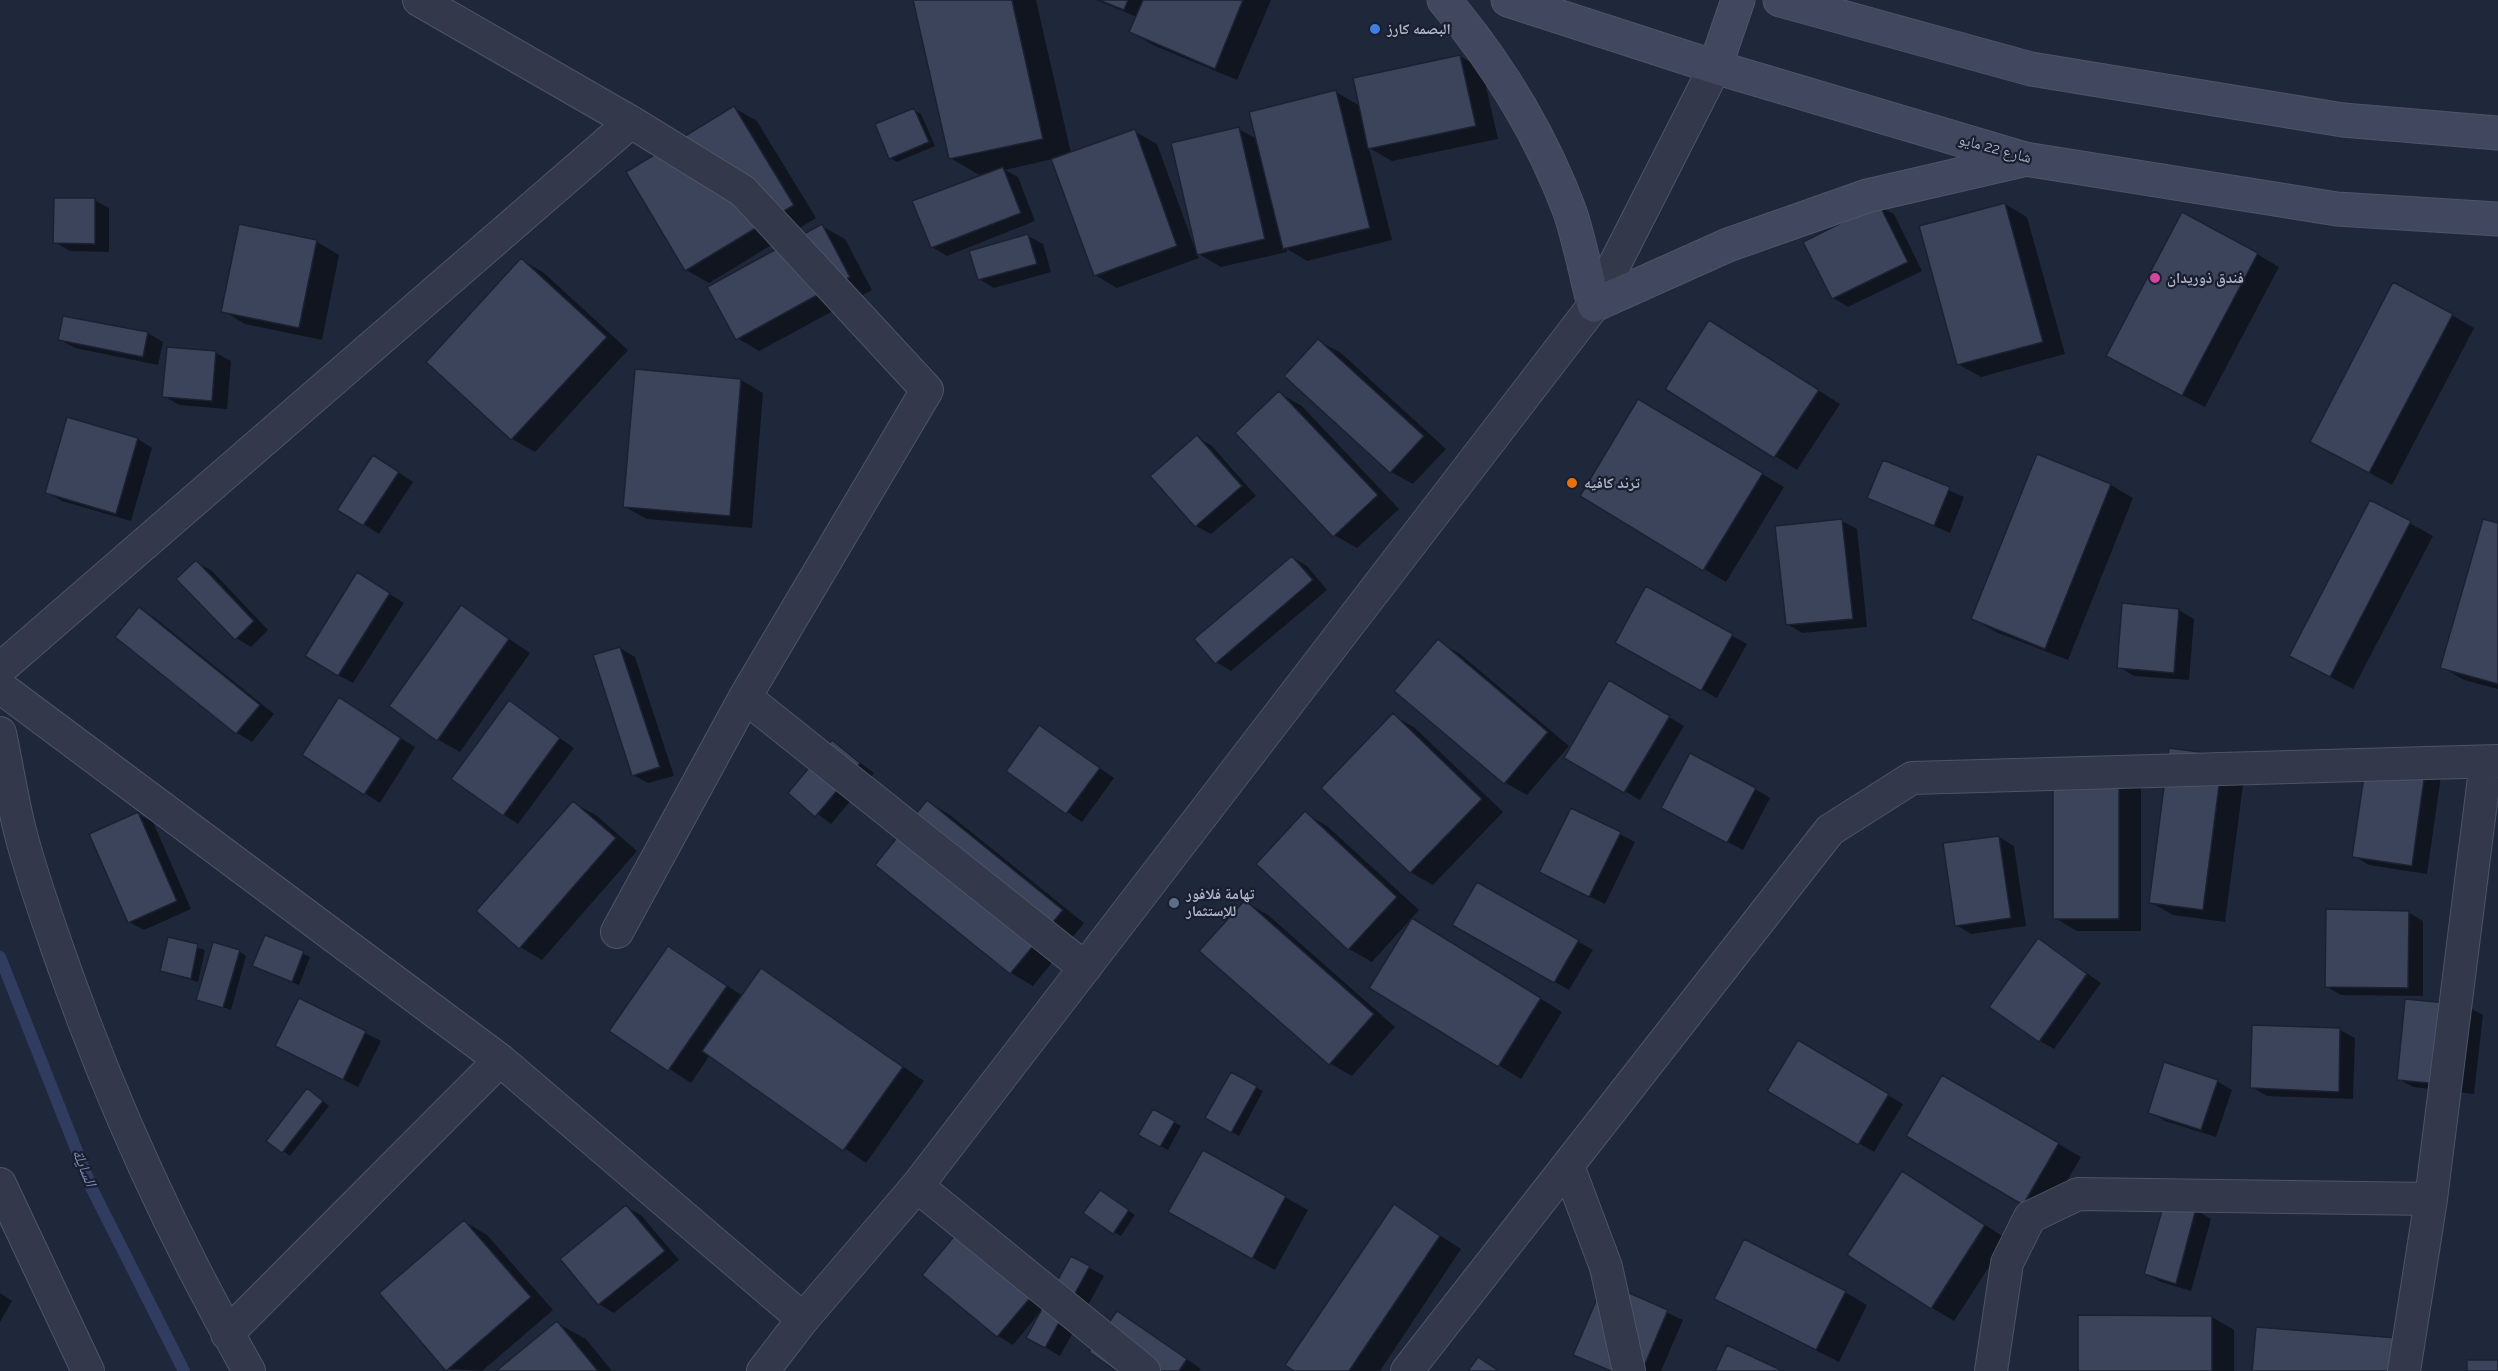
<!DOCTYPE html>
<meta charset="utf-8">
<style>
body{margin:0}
canvas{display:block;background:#1f273b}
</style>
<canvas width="2498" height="1371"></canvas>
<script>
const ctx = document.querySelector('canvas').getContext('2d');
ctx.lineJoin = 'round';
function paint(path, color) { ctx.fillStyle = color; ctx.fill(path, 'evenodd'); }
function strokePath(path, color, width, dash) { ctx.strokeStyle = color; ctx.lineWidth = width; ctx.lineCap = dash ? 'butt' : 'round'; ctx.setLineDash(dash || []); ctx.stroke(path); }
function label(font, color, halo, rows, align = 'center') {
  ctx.font = font + ' Raleway,"Noto Naskh Arabic",sans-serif'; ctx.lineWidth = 4.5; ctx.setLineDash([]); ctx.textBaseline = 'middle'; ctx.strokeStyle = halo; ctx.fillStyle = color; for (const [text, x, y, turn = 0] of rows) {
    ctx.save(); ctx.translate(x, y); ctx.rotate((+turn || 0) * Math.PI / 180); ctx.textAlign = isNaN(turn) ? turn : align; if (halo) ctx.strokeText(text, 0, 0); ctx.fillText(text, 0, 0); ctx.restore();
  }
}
const shadow = new Path2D(`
 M914,0h122l35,153 63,-22 23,13 37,102 45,-117 19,11 78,-48 24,14 100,-50 22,13 16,70 -106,22 -23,-13 23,92 -85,21 -20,-12v3l-66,15 -24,-14 2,5 -82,30 -22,-13 -42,-116 -48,11 13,7 17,44 -88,35 -15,-9 49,-71 -31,-18z
 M1096,0h175l-34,80 -84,-35 -22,-13 6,-15z
 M734,108l23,13 59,97 -107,65 -23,-13z
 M914,110l7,4 14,32 -38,16 -7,-4z
 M94,200l15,8v44l-39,-1 -15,-9z
 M2005,204l22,13 38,137 -84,23 -23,-13z
 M1879,206l15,8 28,57 -74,36 -15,-9z
 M822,226l23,13 27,51 -113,61 -22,-13z
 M1028,236l15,8 8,28 -57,16 -15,-9z
 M317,242l22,13 -17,85 -77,-16 -22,-13z
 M2257,254l22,13 -74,140 -75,-39z
 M522,260l22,13 84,77 -93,102 -23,-13 -84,-77z
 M2452,315l22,13 -82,157 -80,-43z
 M148,333l15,9 -5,23 -83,-17 -15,-8z
 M1732,335l108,69 -43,66 -130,-82z
 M1319,341l22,12 105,96 -33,35 -22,-12z
 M216,353l15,8 -4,48 -48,-4 -15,-9z
 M741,380l22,13 -11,135 -105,-9 -22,-12z
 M1279,393l23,13 97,103 -42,39 -23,-13z
 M1661,413l123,74 -58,95 -144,-86z
 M1197,437l15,9 44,50 -45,38 -15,-8z
 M138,439l14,9 -21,73 -69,-20 -15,-9z
 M1884,462l80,35 -14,36 -81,-35z
 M389,466l24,16 -34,52 -39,-25z
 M2111,485l22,13 -65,162 -72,-28 -23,-13z
 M2371,502l62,34 -80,153 -40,-21z
 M1842,521l15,8 10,98 -65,6 -15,-9z
 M2498,525v164l-34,-9 -22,-13z
 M1292,557l15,9 20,24 -96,81 -15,-9z
 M197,562l15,9 56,59 -17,17 -15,-9z
 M372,583l32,20 -51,80 -15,-8z
 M1647,588l100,56 -30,54 -100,-56z
 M2124,605l55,5 15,9 -5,61 -55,-4 -15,-9z
 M461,607l69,46 -70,99 -23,-13z
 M140,609l15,9 119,96 -22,28 -15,-9 -120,-96z
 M1438,641l22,13 109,92 -42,49 -23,-13z
 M620,648l15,9 39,119 -26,7 -15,-8z
 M1610,682l74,44 -44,74 -74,-43z
 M509,702l65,46 -56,76 -14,-9z
 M354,708l61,39 -35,56 -76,-48z
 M1393,715l22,13 88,84 -70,73 -23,-13z
 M1040,727l74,51 -32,44 -74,-51z
 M833,742l41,31 -43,51 -41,-31z
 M2170,750l75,20 -20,152 -52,-7 -23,-13z
 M2369,751l73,18 -15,105 -58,-9 -15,-9z
 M2054,761l87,14v156h-64l-22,-13z
 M1755,789l15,9 -27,52 -65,-34z
 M928,802l22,13 134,108 -51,63 -22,-13z
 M573,803l23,12 41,36 -95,109 -22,-13z
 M1305,813l22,13 92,84 -47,52 -23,-13 -91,-85z
 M138,814l15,8 38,87 -47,21 -15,-8z
 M1620,834l15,8 -30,62 -49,-24z
 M1999,837l15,9 12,80 -55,8 -15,-9z
 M1477,884l116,66 -24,40 -115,-66z
 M1245,902l23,13 127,112 -43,49 -23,-13z
 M2408,912l15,9v75l-82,-1 -15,-9z
 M1435,933l127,79 -41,67 -150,-92z
 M266,937l44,20 -11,28 -38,-16z
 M169,939l36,11 -7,32 -37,-11z
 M2038,940l63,43 -47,66 -14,-8z
 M669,948l74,48 19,-26 162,111 -58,82 -156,-108 -19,28 -80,-52z
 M239,951l7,5 -15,54 -33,-11z
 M299,1000l82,41 -23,46 -66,-33z
 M2468,1007l15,8 -9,79 -61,-7 -15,-8z
 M2340,1030l15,8 -2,61 -86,-3 -15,-9z
 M1798,1042l105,62 -29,48 -104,-62z
 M1231,1074l32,17 -24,45 -32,-18z
 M1942,1077l139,80 -35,60 -138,-81z
 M2217,1081l15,9 -16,47 -51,-16 -15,-9z
 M314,1094l15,12 -39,50 -21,-16z
 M1154,1111l27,15 -13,24 -28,-15z
 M1203,1152l105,58 -33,60 -83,-45z
 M1925,1186l82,53 -53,82 -22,-13z
 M1107,1196l28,19 -14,21 -7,-4z
 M1394,1206l67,43 -81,122h-84z
 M626,1207l15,8 38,45 -65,53 -15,-9z
 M2196,1210l15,9 -20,72 -30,-9 -15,-8z
 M465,1222l22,13 66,75 -71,61 -35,-2z
 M1072,1258l32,18 -44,80 -32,-19 12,-25 -27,33 -15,-9 -74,-62 125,25z
 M1605,1284l78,36 -22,51h-52l-34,-17z
 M1845,1292l22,13 -28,57 -124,-63z
 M0,1293l12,8 -12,21z
 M2212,1317l22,13v41h-155z
 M1133,1322l68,47 -2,2h-80z
 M557,1323l29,16 26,32h-114z`);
const stream = new Path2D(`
 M0,957l92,232 92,182`);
const building = new Path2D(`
 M913,0h99l31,139 -94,20z
 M1099,0h29l-4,10z
 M1143,0h100l-28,69 -86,-37z
 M1460,55l16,71 -108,23 -15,-71z
 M1336,90l34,138 -87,21 -34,-137z
 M734,106l60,99 -109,66 -59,-99z
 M914,108l15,34 -40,17 -14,-35z
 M1239,127l26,112 -68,16 -26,-112z
 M1135,129l42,117 -83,30 -43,-117z
 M1003,167l18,46 -90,35 -19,-47z
 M54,198h41v46l-42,-1z
 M2005,203l38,139 -86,23 -38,-139z
 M1879,204l29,58 -76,37 -29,-57z
 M2182,212l76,41 -76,143 -76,-40z
 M239,224l78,16 -18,88 -78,-16z
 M822,224l28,53 -114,63 -29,-53z
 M1028,234l9,30 -59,16 -9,-29z
 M521,258l86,79 -96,103 -85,-78z
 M2393,282l60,32 -84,159 -59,-31z
 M63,316l85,16 -5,25 -85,-17z
 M1709,320l110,70 -45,68 -109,-69z
 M1318,339l106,97 -34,37 -106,-97z
 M167,347l49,4 -4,50 -50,-4z
 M635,369l106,10 -11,137 -107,-9z
 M1279,391l99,104 -45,42 -98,-104z
 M1638,399l125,74 -60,98 -123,-75z
 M67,417l71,21 -22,76 -71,-21z
 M1197,435l45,51 -47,41 -45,-51z
 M2037,454l74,30 -66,165 -74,-30z
 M373,455l26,17 -36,54 -26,-16z
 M1883,460l67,27 -16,39 -67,-28z
 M2370,500l41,21 -81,156 -41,-21z
 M1842,519l11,100 -67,6 -11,-99z
 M2483,519l15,4v161l-58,-16z
 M1292,556l21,24 -98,84 -21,-25z
 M196,560l58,61 -19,19 -59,-61z
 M357,572l33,21 -52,83 -33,-20z
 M1646,586l87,48 -32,57 -86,-48z
 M2122,603l57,6 -5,64 -57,-5z
 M461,605l48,34 -72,102 -48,-35z
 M139,607l121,98 -24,29 -121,-97z
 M1438,639l110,93 -44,52 -110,-93z
 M620,647l40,120 -28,9 -39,-121z
 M1609,680l61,36 -46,77 -60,-35z
 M339,697l62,41 -37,57 -62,-40z
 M509,700l51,38 -57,78 -52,-37z
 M1393,713l89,86 -72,74 -89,-85z
 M1039,725l61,43 -34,46 -60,-43z
 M832,740l28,23 -45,54 -27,-24z
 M2169,748l54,7 -20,155 -54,-7z
 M2368,749l59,9 -15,108 -60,-9z
 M1690,753l66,35 -29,55 -66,-35z
 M2053,760h66v159h-66z
 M927,800l136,110 -53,64 -135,-109z
 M573,801l43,37 -97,111 -43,-38z
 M1571,808l50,24 -32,65 -50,-25z
 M1305,811l92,86 -49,53 -92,-86z
 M138,812l39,89 -49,22 -39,-89z
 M1999,836l12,82 -56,8 -12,-83z
 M1477,882l102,58 -25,43 -102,-58z
 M1245,900l129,114 -45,51 -130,-114z
 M2326,909l83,2 -1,77 -83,-1z
 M1412,918l129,80 -43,69 -129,-79z
 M265,935l39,16 -12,31 -40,-16z
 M168,937l30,7 -7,35 -31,-8z
 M2038,938l49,36 -48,68 -50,-35z
 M213,942l27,8 -17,58 -27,-8z
 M668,946l59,40 -59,85 -59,-40z
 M761,968l142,99 -60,84 -141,-100z
 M299,998l67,33 -23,49 -68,-34z
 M2405,999l63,6 -8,81 -63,-6z
 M2252,1025l88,3 -1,64 -89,-4z
 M1798,1040l91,54 -31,51 -91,-54z
 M2164,1062l54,18 -17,50 -53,-17z
 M1231,1072l26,14 -26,47 -26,-15z
 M1942,1075l117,68 -36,62 -117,-69z
 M307,1088l16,13 -41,52 -16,-12z
 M1153,1109l22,12 -15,26 -22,-12z
 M1203,1150l83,46 -34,63 -84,-47z
 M1902,1171l83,54 -54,84 -84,-54z
 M1100,1190l29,20 -16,24 -30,-21z
 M2165,1200l31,9 -20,75 -32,-10z
 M1394,1204l46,32 -91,135h-55l-9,-6z
 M626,1205l39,46 -67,54 -38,-46z
 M464,1220l67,77 -85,74 -67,-78z
 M961,1228l75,63 -39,46 -75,-62z
 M1744,1239l102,52 -30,59 -102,-51z
 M1071,1256l19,10 -45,82 -19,-10z
 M1604,1282l64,28 -26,61h-31l-38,-16z
 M1117,1311l70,48 -8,12h-63l-27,-19z
 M2078,1315l134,1v55h-134z
 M557,1321l41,50h-102z
 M2256,1327l142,11 -3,33h-143z
 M1727,1345l56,26h-68z
 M1478,1357l21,14h-31z
 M2467,1360h31v11h-31z`);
const street = new Path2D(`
 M419,0l212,122 112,69 184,199 -182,307 -128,235
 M0,669l631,-547
 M0,687l500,373 303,259
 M745,697l340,271
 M0,733c7,33 12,66 20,98 12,47 29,93 45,139 49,138 111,273 184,401
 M1568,1166l38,101 23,104
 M0,1184l88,187
 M917,1186l227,185
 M227,1334l273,-274
 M763,1371l40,-52 114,-133 677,-881 121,-238
 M1407,1371l423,-541 82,-52 586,-17
 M1991,1371l16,-108 23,-46 48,-23 353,5
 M2404,1371l27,-172 55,-437`);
const secondary = new Path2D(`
 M1444,0c54,64 97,134 126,212 10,30 16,63 24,93l134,-60 139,-49 156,-36
 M1508,0l207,67 310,92 312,50 161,10
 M1780,0l251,69 312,51 155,13
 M1715,67l23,-67`);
const markers = [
 [1375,29,6,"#3f7fe0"],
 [2155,278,6,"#d1479c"],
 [1572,483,6,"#e8710a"],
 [1174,903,6,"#5c6f8a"]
];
const poiNames = [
 ["البصمه كارز",1387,29],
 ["فندق ذوريدان",2167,278],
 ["ترند كافيه",1584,483],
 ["تهامة فلافور",1186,894],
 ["للإستثمار",1186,911]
];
const streetNames = [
 ["شارع 22 مايو",1995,149,15]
];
const waterNames = [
 ["السايلة",84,1168,68]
];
paint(shadow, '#0007');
strokePath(stream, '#303d61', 12);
paint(building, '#3b445b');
strokePath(building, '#1b2131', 1.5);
strokePath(street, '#4e5466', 34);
strokePath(secondary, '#4e5466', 35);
strokePath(street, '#33394b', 32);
strokePath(secondary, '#41475e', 33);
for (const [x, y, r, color] of markers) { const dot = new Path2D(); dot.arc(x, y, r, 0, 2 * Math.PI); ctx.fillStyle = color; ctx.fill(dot); strokePath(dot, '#191f2f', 2); }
label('bold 15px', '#aeb4c7', '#191f2f', poiNames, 'left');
label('15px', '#aeb4c7', '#191f2f', streetNames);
label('italic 16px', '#7b8bb6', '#191f2f', waterNames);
</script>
